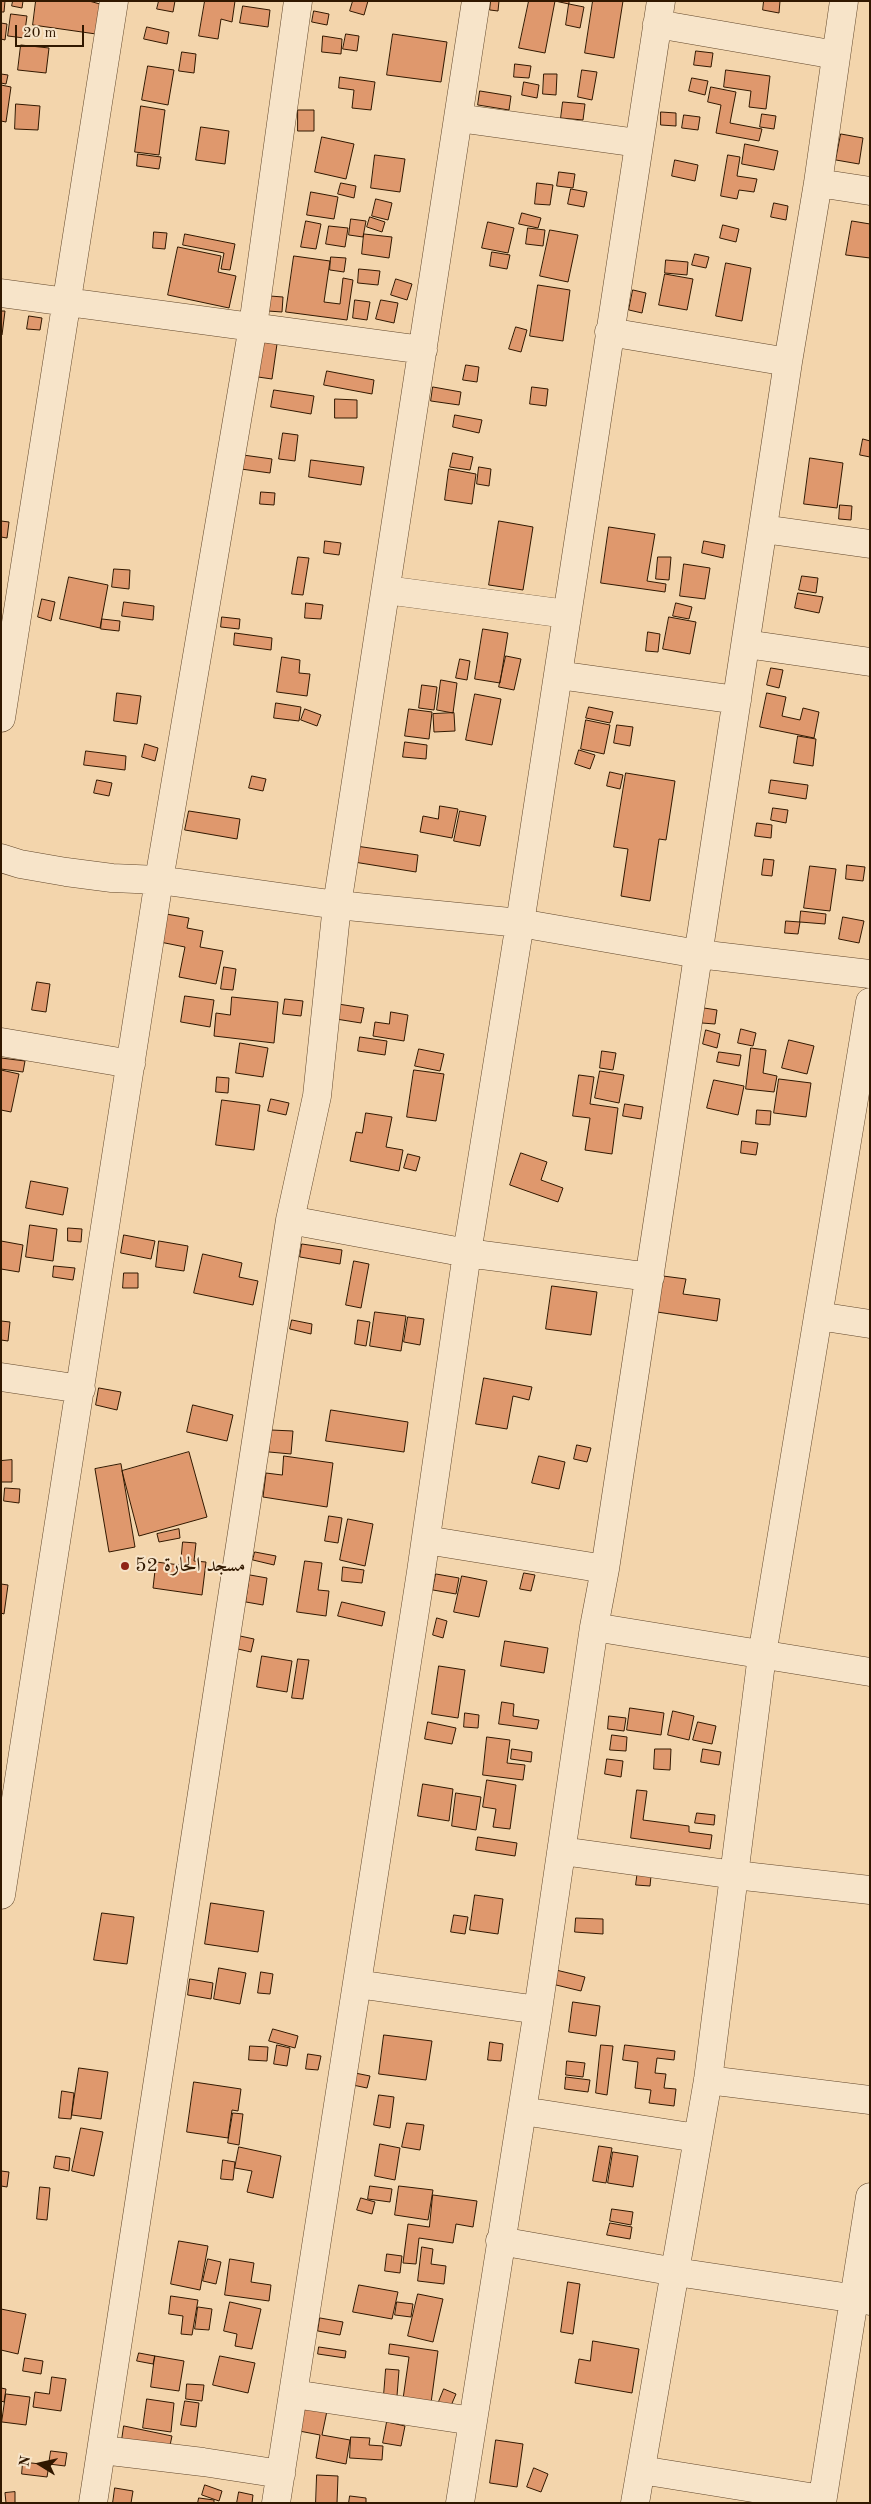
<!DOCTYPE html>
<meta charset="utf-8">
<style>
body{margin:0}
#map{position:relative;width:871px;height:2504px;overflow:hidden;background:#f3d5ac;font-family:"Old Standard TT",serif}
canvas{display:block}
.frame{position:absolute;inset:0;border:2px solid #311800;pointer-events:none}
.north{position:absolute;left:15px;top:2439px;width:50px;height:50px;-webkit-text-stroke:4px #f7e4c9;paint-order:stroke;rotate:280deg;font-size:14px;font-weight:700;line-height:20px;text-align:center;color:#311800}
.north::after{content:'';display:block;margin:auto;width:18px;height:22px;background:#311800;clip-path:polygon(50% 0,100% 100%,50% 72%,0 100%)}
.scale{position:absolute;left:15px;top:25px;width:69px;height:22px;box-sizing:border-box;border:2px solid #311800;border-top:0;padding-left:6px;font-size:15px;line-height:18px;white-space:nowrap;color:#311800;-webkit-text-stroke:4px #f7e4c9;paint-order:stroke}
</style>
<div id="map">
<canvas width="871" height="2504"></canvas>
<div class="frame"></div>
<div class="north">N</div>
<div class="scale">20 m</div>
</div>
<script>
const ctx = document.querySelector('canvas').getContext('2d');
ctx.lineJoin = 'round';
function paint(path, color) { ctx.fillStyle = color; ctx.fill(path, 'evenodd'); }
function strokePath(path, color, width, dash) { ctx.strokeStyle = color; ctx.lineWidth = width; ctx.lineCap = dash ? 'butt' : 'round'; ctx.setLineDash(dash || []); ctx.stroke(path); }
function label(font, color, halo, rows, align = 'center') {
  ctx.font = font + ' "Old Standard TT",Amiri,serif'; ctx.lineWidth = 4; ctx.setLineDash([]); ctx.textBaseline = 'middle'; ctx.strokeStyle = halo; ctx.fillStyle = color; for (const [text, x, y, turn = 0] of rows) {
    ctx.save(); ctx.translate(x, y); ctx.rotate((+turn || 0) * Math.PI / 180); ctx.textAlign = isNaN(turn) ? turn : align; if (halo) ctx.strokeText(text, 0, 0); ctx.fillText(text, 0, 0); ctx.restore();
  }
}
const building = new Path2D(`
 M1,1h4l-1,11h-3z
 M13,1h10l-1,7 -10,-2z
 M36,1h53l11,3 -4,30 -63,-9z
 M159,1h16l-2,11 -16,-3z
 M205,1h30l-3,21 -11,-3 -3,20 -19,-3z
 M353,1h15l-4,14 -14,-4z
 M491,1h8l-1,10 -8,-1z
 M529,1h40v3l-14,-3 -10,52 -26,-5z
 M593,1h30l-9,57 -29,-5z
 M764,1h16l-1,12 -16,-3z
 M569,4l15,3 -4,21 -14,-3z
 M243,6l27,4 -2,17 -28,-4z
 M314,11l15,3 -2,11 -15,-3z
 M11,14l16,2 -3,22 -16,-2z
 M1,23l6,1 -2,16 -4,-1z
 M147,27l22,5 -2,12 -23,-5z
 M346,34l13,2 -2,15 -14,-2z
 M393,34l54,8 -6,40 -54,-7z
 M323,36l19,3 -1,15 -19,-2z
 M21,45l28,3 -3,25 -28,-3z
 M696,51l17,2 -2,14 -17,-2z
 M182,52l14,2 -2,19 -15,-2z
 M515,64l16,2 -2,12 -15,-1z
 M148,66l26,4 -6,35 -26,-5z
 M582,70l15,2 -5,28 -14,-3z
 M726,70l44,6 -4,33 -17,-2 2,-16 -27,-4z
 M1,74l7,1 -2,9 -5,-1z
 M544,74h13l-1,21 -13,-1z
 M340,77l35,5 -4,28 -19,-2 2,-18 -15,-2z
 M692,78l16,3 -3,14 -16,-4z
 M524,82l15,3 -2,13 -15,-3z
 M1,85l10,2 -5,35 -5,-1z
 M711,87l25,5 -6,31 32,6 -3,12 -43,-8 5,-28 -13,-3z
 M480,91l31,5 -2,14 -31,-5z
 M563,102l22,2 -2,16 -22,-2z
 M16,104l24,2 -2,24 -23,-1z
 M141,106l24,4 -6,45 -24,-3z
 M298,110h16v21h-16z
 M661,112l15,1v13l-15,-1z
 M762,114l14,2 -2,13 -14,-2z
 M684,115l16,2 -2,13 -16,-2z
 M201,127l28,4 -4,33 -29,-4z
 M841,134l22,4 -4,26 -23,-4z
 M322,137l32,7 -8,35 -31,-7z
 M745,144l33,7 -4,19 -32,-6z
 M138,154l23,3 -2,12 -22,-3z
 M375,155l30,4 -5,33 -29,-4z
 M728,155l12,2 -3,19 20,3 -3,13 -15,-2 -2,9 -16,-3z
 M675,160l23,5 -3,16 -23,-5z
 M559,172l16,2 -2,14 -16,-2z
 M341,183l15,3 -2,12 -16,-4z
 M537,183l16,2 -3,20 -15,-1z
 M571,189l16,3 -3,15 -16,-3z
 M311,192l27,5 -4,22 -27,-4z
 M376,199l16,4 -4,17 -16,-4z
 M774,203l14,3 -2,14 -15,-3z
 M522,213l19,5 -3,10 -19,-4z
 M370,217l15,5 -3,10 -15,-5z
 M351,219l15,2 -3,16 -14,-2z
 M306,221l15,3 -5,25 -15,-2z
 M852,221l18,3v34l-24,-3z
 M488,222l26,6 -6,25 -26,-5z
 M723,225l16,4 -3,13 -16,-4z
 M329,226l19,2 -3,19 -19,-3z
 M528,228l17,2 -2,16 -17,-2z
 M550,230l28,5 -10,47 -28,-6z
 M154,232l13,1 -2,16 -12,-1z
 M185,234l50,10 -5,26 -9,-1 3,-16 -41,-8z
 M364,234l28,3 -3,21 -27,-4z
 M178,247l43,9 -3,16 18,4 -7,32 -61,-13z
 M492,252l18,3 -3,14 -17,-3z
 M695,254l14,3 -3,11 -14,-3z
 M294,256l36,5 -6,41 16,2 3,-26 10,2 -6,40 -61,-8z
 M331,257l15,1 -2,14 -14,-2z
 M666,260l22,2 -1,13 -22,-2z
 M726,263l25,5 -9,53 -26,-5z
 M359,269l21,2 -2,14 -20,-2z
 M665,274l28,5 -6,31 -28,-5z
 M396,279l16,5 -5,16 -16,-5z
 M538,285l32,5 -7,51 -33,-5z
 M633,290l13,3 -4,20 -13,-3z
 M270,296l13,1 -1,15 -14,-1z
 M355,300l15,2 -3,18 -14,-2z
 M381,300l17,3 -4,20 -18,-4z
 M1,311h4l-3,24h-1z
 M29,316l13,2 -2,12 -13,-1z
 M516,327l11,3 -6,22 -12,-3z
 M249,340l28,4 -5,35 -28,-4z
 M466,365l13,2 -2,15 -14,-2z
 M327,371l47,9 -2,14 -48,-9z
 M433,387l28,5 -2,13 -28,-4z
 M532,387l16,2 -2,17 -16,-2z
 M274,390l40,6 -3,18 -40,-7z
 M335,399l22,1v18h-22z
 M455,415l27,5 -3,13 -26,-6z
 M283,433l15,2 -3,26 -16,-2z
 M863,439l7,2v16l-10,-2z
 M453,453l20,4 -3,13 -20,-3z
 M243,455l29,4 -2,14 -29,-4z
 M810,458l33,5 -6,45 -33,-4z
 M311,460l53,7 -3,18 -52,-8z
 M479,467l12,2 -2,17 -12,-2z
 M449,469l27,5 -4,30 -27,-4z
 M261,492l14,1 -1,12 -14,-1z
 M840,505l12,1 -1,14 -12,-1z
 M1,521l8,1 -2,16 -6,-1z
 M499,521l34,6 -10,63 -34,-5z
 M609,527l46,7 -8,47 19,3 -1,8 -64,-9z
 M325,541l16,2 -2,12 -15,-2z
 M704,541l21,4 -2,13 -21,-5z
 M298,557l11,1 -6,37 -11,-1z
 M658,557h13l-2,23 -13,-1z
 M684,564l26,4 -5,31 -25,-3z
 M114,569l16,1 -1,19 -17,-2z
 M802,576l16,2 -2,15 -17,-3z
 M69,577l39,8 -8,43 -40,-9z
 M798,593l25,4 -4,16 -24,-5z
 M42,599l13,3 -4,19 -13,-4z
 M124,602l30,4 -1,14 -31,-4z
 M306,603l17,2 -2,14 -16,-1z
 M676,603l16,4 -3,12 -16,-3z
 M222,617l18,2 -1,10 -18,-2z
 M669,617l27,5 -6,32 -27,-5z
 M102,619l18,2 -1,10 -18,-2z
 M483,629l25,4 -8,50 -25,-4z
 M648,632l12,2 -2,18 -12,-1z
 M235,633l37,5 -1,12 -37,-5z
 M506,656l15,3 -7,31 -15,-3z
 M282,657l18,3 -1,13 11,1 -3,22 -30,-4z
 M460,659l10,2 -3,19 -11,-2z
 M771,668l12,2 -4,18 -12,-3z
 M441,680l16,3 -4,30 -16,-3z
 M422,685l15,2 -3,23 -15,-2z
 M117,693l24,3 -4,28 -23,-3z
 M767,693l19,4 -4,19 18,4 3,-12 16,4 -5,26 -54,-11z
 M475,694l26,5 -9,46 -26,-5z
 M276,703l25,4 -2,14 -25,-3z
 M589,707l24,5 -3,11 -24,-5z
 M305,709l16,6 -4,11 -16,-6z
 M409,709l23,3 -3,27 -24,-3z
 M454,713l1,18 -21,1 -1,-18z
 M586,720l24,5 -6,29 -23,-5z
 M617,725l16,2 -3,19 -16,-3z
 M798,736l18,3 -3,27 -19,-3z
 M405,742l22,3 -1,14 -23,-2z
 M145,744l13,4 -3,13 -13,-4z
 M579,750l16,5 -5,14 -15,-5z
 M86,751l40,5 -1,14 -41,-5z
 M610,772l13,3 -3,14 -13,-3z
 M626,773l49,8 -9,59 -7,-1 -9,62 -29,-5 7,-47 -14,-2z
 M252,776l14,3 -3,12 -14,-3z
 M97,780l15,3 -3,13 -15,-3z
 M771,780l37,5 -2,14 -37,-6z
 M440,806l18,3 -6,29 -32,-6 3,-16 15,3z
 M773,808l15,2 -2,13 -15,-3z
 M189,811l51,8 -3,20 -52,-9z
 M460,811l26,5 -6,30 -26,-5z
 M757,823l15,2 -1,13 -16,-2z
 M356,846l62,9 -2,17 -62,-10z
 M764,859l10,1 -2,16 -10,-1z
 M847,865l18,2 -2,14 -17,-2z
 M810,866l26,3 -6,42 -26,-3z
 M801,911l25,3 -1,10 -25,-2z
 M166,914l23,4 -2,10 16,3 -3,16 23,4 -7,33 -37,-7 6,-30 -25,-5z
 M843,917l21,4 -5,22 -20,-4z
 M786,921l14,1 -2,12 -13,-1z
 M224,967l12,2 -3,21 -12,-1z
 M37,982l13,2 -4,28 -14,-2z
 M185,996l29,4 -4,27 -29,-5z
 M232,997l46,5 -4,41 -60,-7 2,-23 14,2z
 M285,999l18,2 -2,15 -18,-2z
 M338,1004l26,4 -3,15 -25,-4z
 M704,1008l13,2 -2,14 -13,-1z
 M391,1012l17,3 -4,26 -31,-5 2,-14 14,2z
 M741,1029l15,4 -3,13 -15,-3z
 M706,1030l14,4 -3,14 -14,-4z
 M360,1037l27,4 -2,14 -27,-4z
 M789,1040l25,6 -7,28 -25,-6z
 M240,1043l28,5 -5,29 -27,-4z
 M751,1048l15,2 -3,23 14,3 -3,16 -28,-3z
 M419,1049l25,5 -4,17 -25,-5z
 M602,1051l14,2 -3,17 -13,-2z
 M719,1052l22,3 -2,11 -22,-4z
 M1,1058l24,3 -2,11 -22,-3z
 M1,1070l18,4 -8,38 -10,-2z
 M414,1070l30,4 -8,47 -29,-4z
 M600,1071l24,4 -5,28 -24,-5z
 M579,1075l15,2 -4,27 28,4 -6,46 -27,-4 5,-32 -17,-2z
 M217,1077l12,1 -1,15 -12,-1z
 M779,1079l32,4 -5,34 -32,-4z
 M714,1080l30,6 -6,29 -31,-7z
 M271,1099l18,4 -3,12 -18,-4z
 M222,1100l38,5 -6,45 -38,-5z
 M625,1104l18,3 -2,12 -18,-3z
 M757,1110l14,1 -1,14 -14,-1z
 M366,1113l26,4 -6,30 17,3 -4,21 -49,-10 6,-29 6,1z
 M742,1141l16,2 -2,12 -15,-2z
 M521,1153l26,9 -6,18 22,8 -5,14 -48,-17z
 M408,1154l12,3 -4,14 -12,-3z
 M31,1181l37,7 -5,27 -37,-7z
 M30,1225l27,4 -4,32 -27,-4z
 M68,1228l14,1 -1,13 -13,-1z
 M124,1235l31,6 -4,18 -30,-6z
 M1,1241l22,4 -4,27 -18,-3z
 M159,1241l29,5 -4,25 -28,-4z
 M302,1244l40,6 -2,14 -40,-7z
 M203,1254l39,9 -3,14 19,4 -5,24 -59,-12z
 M354,1261l15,3 -8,44 -15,-3z
 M54,1266l21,2 -2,12 -20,-3z
 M124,1273h14v15h-15z
 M663,1276l23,3 -3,15 37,5 -3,22 -60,-9z
 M552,1286l45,6 -6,43 -45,-6z
 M375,1312l31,4 -5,35 -31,-5z
 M408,1317l16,2 -4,26 -16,-3z
 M292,1320l20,4 -1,10 -21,-5z
 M358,1320l12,2 -4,24 -11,-2z
 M1,1321l9,1 -2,19 -7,-1z
 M484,1378l48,9 -3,13 -16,-4 -6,33 -31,-5z
 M99,1388l22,4 -4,18 -21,-5z
 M193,1405l40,10 -6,26 -40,-9z
 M331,1410l77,12 -4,30 -78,-11z
 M271,1430l22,1 -2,23 -22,-2z
 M577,1445l14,3 -4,14 -13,-3z
 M189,1452l18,65 -68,19 -17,-65z
 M284,1456l49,7 -6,44 -64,-10 3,-24 16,2z
 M539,1456l26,6 -6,27 -27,-6z
 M12,1460v22h-11v-21z
 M121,1464l14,83 -26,5 -14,-83z
 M5,1488l15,1 -1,14 -15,-2z
 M329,1516l13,2 -4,25 -13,-2z
 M348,1519l25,5 -8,42 -25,-6z
 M179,1529l1,9 -21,4 -2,-8z
 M183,1542l13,1 -2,18 12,1 -4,33 -49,-7 3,-26 24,3z
 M255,1552l21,4 -2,9 -21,-5z
 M305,1561l17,2 -4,27 11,1 -3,25 -29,-4z
 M343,1567l21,3 -2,13 -20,-2z
 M524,1573l11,2 -4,16 -11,-2z
 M436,1574l23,4 -3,16 -23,-4z
 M250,1575l17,3 -4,27 -17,-3z
 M462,1576l25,5 -8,36 -25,-5z
 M1,1584l7,1 -4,29 -3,-1z
 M342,1602l43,10 -3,14 -44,-10z
 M437,1618l10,3 -4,17 -10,-3z
 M240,1636l14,3 -3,13 -13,-3z
 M505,1641l43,7 -4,25 -43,-7z
 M262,1656l30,5 -5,31 -30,-5z
 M298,1659l11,1 -6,39 -11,-1z
 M439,1666l26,4 -7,48 -26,-4z
 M502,1702l12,2 -1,12 26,4 -2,9 -38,-5z
 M630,1708l34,5 -3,22 -34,-5z
 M673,1711l21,5 -5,24 -21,-5z
 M465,1713l14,2 -1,13 -14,-1z
 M609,1716l17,2 -2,13 -16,-2z
 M428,1722l28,6 -4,16 -27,-5z
 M698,1722l18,4 -4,18 -19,-4z
 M612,1735l15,2 -1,14 -16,-1z
 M487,1737l23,3 -3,23 18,2 -2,15 -40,-5z
 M512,1749l20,3 -1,10 -20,-3z
 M655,1749h16l-1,21 -16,-1z
 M703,1749l18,3 -2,13 -18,-3z
 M607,1759l16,2 -2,16 -16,-3z
 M487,1780l29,5 -6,44 -17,-2 3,-18 -13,-2z
 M423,1784l30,5 -4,32 -31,-5z
 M637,1790l10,1 -4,29 46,6v6l23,3 -2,14 -79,-11z
 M456,1793l25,4 -5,33 -24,-4z
 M697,1813l18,2 -1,10 -19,-2z
 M478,1837l39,6 -2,13 -39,-6z
 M640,1854l13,2 -3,30 -14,-1z
 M475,1895l28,4 -5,35 -28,-4z
 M211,1903l53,8 -6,41 -53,-8z
 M102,1913l32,4 -7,47 -33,-4z
 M454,1915l14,2 -3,17 -14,-2z
 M576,1918l27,1v15l-28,-2z
 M219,1968l27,5 -6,31 -26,-5z
 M556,1970l29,7 -4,14 -29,-7z
 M261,1972l12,2 -3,20 -12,-1z
 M190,1979l23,4 -2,16 -23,-4z
 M573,2002l27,4 -4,30 -27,-4z
 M273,2029l25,7 -3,12 -26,-7z
 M384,2035l48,6 -6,39 -47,-6z
 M490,2042l13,2 -2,17 -13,-1z
 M277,2045l13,3 -3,18 -13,-2z
 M601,2045l12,1 -6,49 -11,-2z
 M625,2045l50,6 -1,9 -17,-2 -2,15 11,1 -2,14 12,1 -2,17 -25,-3 2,-13 -16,-2 3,-26 -15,-2z
 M250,2046l18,1 -1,14 -18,-1z
 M308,2054l13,2 -3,14 -12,-1z
 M567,2061l18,2 -2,14 -17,-2z
 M79,2068l29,4 -7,47 -29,-4z
 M350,2072l20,4 -3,12 -19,-4z
 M566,2077l24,3 -2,12 -23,-3z
 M194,2082l47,7 -3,22 -6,-1 -4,28 -41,-6z
 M62,2091l12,2 -3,26 -12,-1z
 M379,2095l15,2 -4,31 -16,-3z
 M233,2113l10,1 -4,31 -11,-2z
 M407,2123l17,2 -4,25 -18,-3z
 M81,2128l22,4 -9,44 -22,-5z
 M380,2144l20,4 -5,32 -20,-4z
 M599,2146l13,2 -6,35 -13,-2z
 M239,2147l42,9 -8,42 -26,-6 5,-21 -17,-3z
 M613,2152l25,4 -5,31 -25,-4z
 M56,2156l14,2 -1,13 -15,-3z
 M223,2160l12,2 -2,18 -12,-1z
 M1,2171l8,1 -2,15 -6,-1z
 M370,2186l22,3 -2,13 -22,-3z
 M399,2186l34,4 -5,30 -33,-5z
 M40,2187l10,1 -3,32 -10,-1z
 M433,2195l44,6 -4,26 -17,-3 -3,19 -34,-5 -3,26 -13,-1 5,-39 21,3z
 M361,2198l14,4 -3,12 -15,-4z
 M612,2209l21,3 -2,13 -21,-4z
 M610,2223l22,4 -2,12 -23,-4z
 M179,2241l29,5 -8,44 -29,-6z
 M422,2247l11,2 -2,15 15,2 -2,18 -26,-3z
 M387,2254l15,2 -2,17 -15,-2z
 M208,2259l13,3 -5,22 -13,-3z
 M230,2259l24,4 -3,19 20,3 -2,16 -44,-6z
 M568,2282l12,2 -7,50 -12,-2z
 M359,2285l39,7 -6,27 -39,-7z
 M418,2294l25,5 -10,43 -25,-6z
 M171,2296l27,4 -6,35 -11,-1 2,-18 -14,-2z
 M230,2302l31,7 -9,40 -17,-3 2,-12 -13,-3z
 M397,2302l16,2 -2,13 -16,-2z
 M198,2307l14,2 -3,21 -14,-1z
 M1,2309l25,5 -8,40 -17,-4z
 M320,2318l23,4 -3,13 -22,-4z
 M593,2341l46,8 -7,44 -57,-10 4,-24 11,2z
 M390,2344l48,7 -7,52 -28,-4 6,-42 -20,-3z
 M319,2347l27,4 -1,7 -27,-4z
 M139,2353l16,3 -2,8 -16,-3z
 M155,2356l29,5 -5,30 -28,-4z
 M220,2356l35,7 -7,30 -35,-8z
 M25,2358l18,3 -2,13 -18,-3z
 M386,2369l13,1 -2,26 -13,-1z
 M52,2377l14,2 -5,32 -28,-4 2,-15 14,2z
 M187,2384l17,1 -2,16 -16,-2z
 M1,2388l5,1 -2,13 -3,-1z
 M444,2389l12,5 -6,14 -12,-4z
 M6,2394l24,3 -4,28 -24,-3z
 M147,2399l27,4 -3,29 -28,-4z
 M185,2401l14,2 -3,24 -15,-2z
 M300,2401l28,5 -6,29 28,5 -4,24 -30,-6 4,-23 -26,-5z
 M387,2422l18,4 -4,20 -18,-3z
 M124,2426l48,10 -3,14 -47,-10z
 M351,2437l19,1 -1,7 14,1 -1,14 -32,-2z
 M496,2440l27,4 -6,43 -27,-4z
 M51,2451l16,2 -2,13 -16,-2z
 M23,2462l26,3 -2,12 -25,-3z
 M534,2468l14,6 -7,18 -14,-5z
 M317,2475l21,1 -1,27h-21z
 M205,2485l17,6 -3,10 -17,-6z
 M115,2488l18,3 -2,12h-18z
 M15,2492v11h-9l-1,-10z
 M239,2492l14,3 -1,8h-15z
 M350,2496l16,2v5h-17z
 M199,2498l15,2v3h-16z`);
const minor = new Path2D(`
 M657,24l179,31
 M458,118l180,25
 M818,183l52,8
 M1,293l422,57
 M609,332l179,30
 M763,529l107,15
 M386,590l181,24
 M746,644l124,18
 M558,675l179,25
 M1,718l113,-717
 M1,858l19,6 46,8 46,6 47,2 178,25 183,18 178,31 172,20
 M1,1042l130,22
 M290,1220l177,33 183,24
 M818,1316l52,8
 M1,1377l80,12
 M426,1540l179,29
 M594,1627l276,45
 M562,1851l173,24 135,15
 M1,1895l158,-1015 94,-554 45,-325
 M357,1984l181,26
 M708,2080l162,20
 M523,2111l174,27
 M500,2241l176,31 194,29
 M294,2394l179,27
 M102,2450l101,12 78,12
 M641,2470l181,29
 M93,2503l197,-1283 27,-124 20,-191 139,-904
 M276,2503l145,-931 46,-319 53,-330 141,-922
 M460,2503l78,-493 56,-383 11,-58 183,-1207 30,-179 26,-182
 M635,2503l73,-423 54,-425 108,-653
 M822,2503l48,-306`);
const markers = [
 [125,1566,5,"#8f2418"]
];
const poiNames = [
 ["مسجد الحارة 52",135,1566]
];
paint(building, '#df986d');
strokePath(building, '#311800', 1);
strokePath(minor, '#62472b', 29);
strokePath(minor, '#f7e4c9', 28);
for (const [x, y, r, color] of markers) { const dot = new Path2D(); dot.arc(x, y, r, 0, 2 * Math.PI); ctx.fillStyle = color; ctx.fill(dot); strokePath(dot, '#f7e4c9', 2); }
label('20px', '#311800', '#f7e4c9', poiNames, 'left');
</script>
